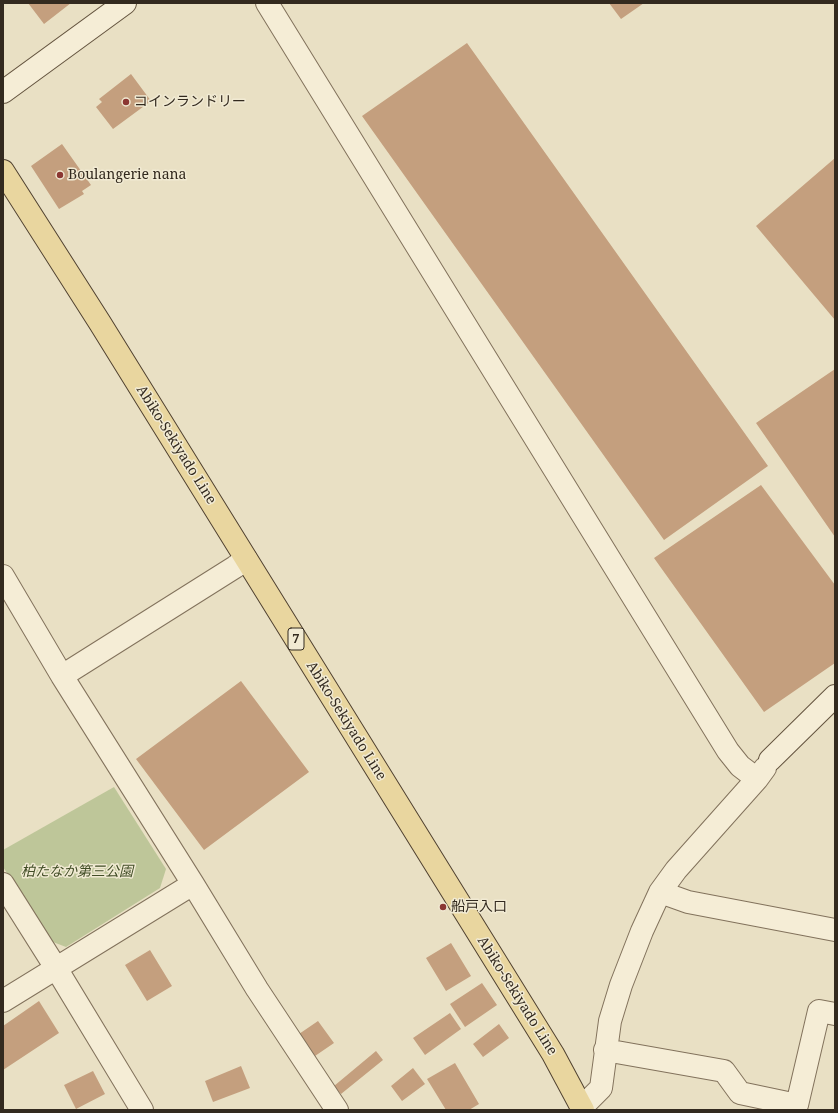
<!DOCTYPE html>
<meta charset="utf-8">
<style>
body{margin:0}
#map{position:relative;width:838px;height:1113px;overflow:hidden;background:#e9e0c4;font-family:"Noto Serif",serif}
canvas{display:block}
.frame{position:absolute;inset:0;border:4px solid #332a1f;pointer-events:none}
</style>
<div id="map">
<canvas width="838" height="1113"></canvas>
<div class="frame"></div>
</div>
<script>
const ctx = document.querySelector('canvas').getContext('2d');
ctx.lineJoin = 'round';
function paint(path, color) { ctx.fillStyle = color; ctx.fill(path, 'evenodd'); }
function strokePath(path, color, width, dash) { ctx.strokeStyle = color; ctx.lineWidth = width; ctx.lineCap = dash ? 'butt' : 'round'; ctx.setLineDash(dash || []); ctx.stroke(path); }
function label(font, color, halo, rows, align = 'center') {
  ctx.font = font + ' "Noto Serif","Noto Sans JP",serif'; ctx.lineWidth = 3; ctx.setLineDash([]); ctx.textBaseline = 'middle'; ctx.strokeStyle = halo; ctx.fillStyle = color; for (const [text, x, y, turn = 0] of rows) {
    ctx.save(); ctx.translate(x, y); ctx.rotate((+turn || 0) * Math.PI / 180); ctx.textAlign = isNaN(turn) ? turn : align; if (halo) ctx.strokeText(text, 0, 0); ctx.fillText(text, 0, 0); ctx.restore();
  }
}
const green = new Path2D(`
 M114,787l52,82 -6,19 -94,59 -13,-5 -50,-75v-17z`);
const building = new Path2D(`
 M28,3h43l-27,21z
 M609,3h35l-23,16z
 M467,43l301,423 -104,74 -302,-424z
 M131,74l20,27 -38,28 -17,-22 6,-5 -3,-3z
 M62,144l29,41 -9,6 2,3 -25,15 -28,-43z
 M835,158v162l-79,-94z
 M835,369v168l-79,-114z
 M761,485l74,100v78l-71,49 -110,-154z
 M241,681l68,91 -105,78 -68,-91z
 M451,943l20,33 -25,15 -20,-33z
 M150,950l22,36 -25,15 -22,-36z
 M482,983l15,22 -32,22 -15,-23z
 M39,1001l20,32 -56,37v-44z
 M450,1013l11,16 -36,26 -12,-17z
 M318,1021l16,22 -19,13 -16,-22z
 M499,1024l10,14 -26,19 -10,-13z
 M376,1051l7,9 -42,34 -7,-8z
 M455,1063l24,41 -10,6h-23l-19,-31z
 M241,1066l9,22 -37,14 -8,-21z
 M413,1068l12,16 -23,17 -11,-15z
 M93,1071l12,23 -29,15 -12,-24z`);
const street = new Path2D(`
 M267,3l461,748 12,15 17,13
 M3,576l59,100 131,208 64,105 80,121
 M62,676l173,-109 11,-8
 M3,884l53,84 86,142
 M660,892l28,10 147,28
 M3,1001l190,-117
 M605,1050l119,21 16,22 57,12 22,-94 16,3
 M582,1107l19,-19 9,-67 11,-36 21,-54 18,-39 16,-22 81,-91 8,-11`);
const secondary = new Path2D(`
 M3,92l122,-89
 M770,760l65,-64`);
const primary = new Path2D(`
 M3,171l97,152 453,731 30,56`);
const markers = [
 [126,102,4,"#8b3732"],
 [60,175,4,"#8b3732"],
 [443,907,4,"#8b3732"]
];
const shields = [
 [296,639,16]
];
const shieldNames = [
 ["7",296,639]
];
const poiNames = [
 ["コインランドリー",134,102],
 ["Boulangerie nana",68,175],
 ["船戸入口",451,907]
];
const streetNames = [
 ["Abiko-Sekiyado Line",176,445,58],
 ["Abiko-Sekiyado Line",346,721,58],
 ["Abiko-Sekiyado Line",517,996,58]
];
const parkNames = [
 ["柏たなか第三公園",77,872]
];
paint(green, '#bec699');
paint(building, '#c49f7e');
strokePath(street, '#82725c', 24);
strokePath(secondary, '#64543f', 24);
strokePath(primary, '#504130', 24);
strokePath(street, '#f5edd6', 22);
strokePath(secondary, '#f5edd6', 22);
strokePath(primary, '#e9d69f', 22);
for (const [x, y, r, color] of markers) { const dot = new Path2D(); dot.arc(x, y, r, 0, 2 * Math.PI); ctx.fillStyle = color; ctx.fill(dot); strokePath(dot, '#f1ead3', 1.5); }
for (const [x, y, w] of shields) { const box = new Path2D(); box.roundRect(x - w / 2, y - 11, w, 22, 3); ctx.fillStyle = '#f1ead3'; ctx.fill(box); strokePath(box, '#332a1f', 1); }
label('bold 13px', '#332a1f', null, shieldNames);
label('14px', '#332a1f', '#f1ead3', poiNames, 'left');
label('14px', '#332a1f', '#f1ead3', streetNames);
label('italic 14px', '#424e27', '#f1ead3', parkNames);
</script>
